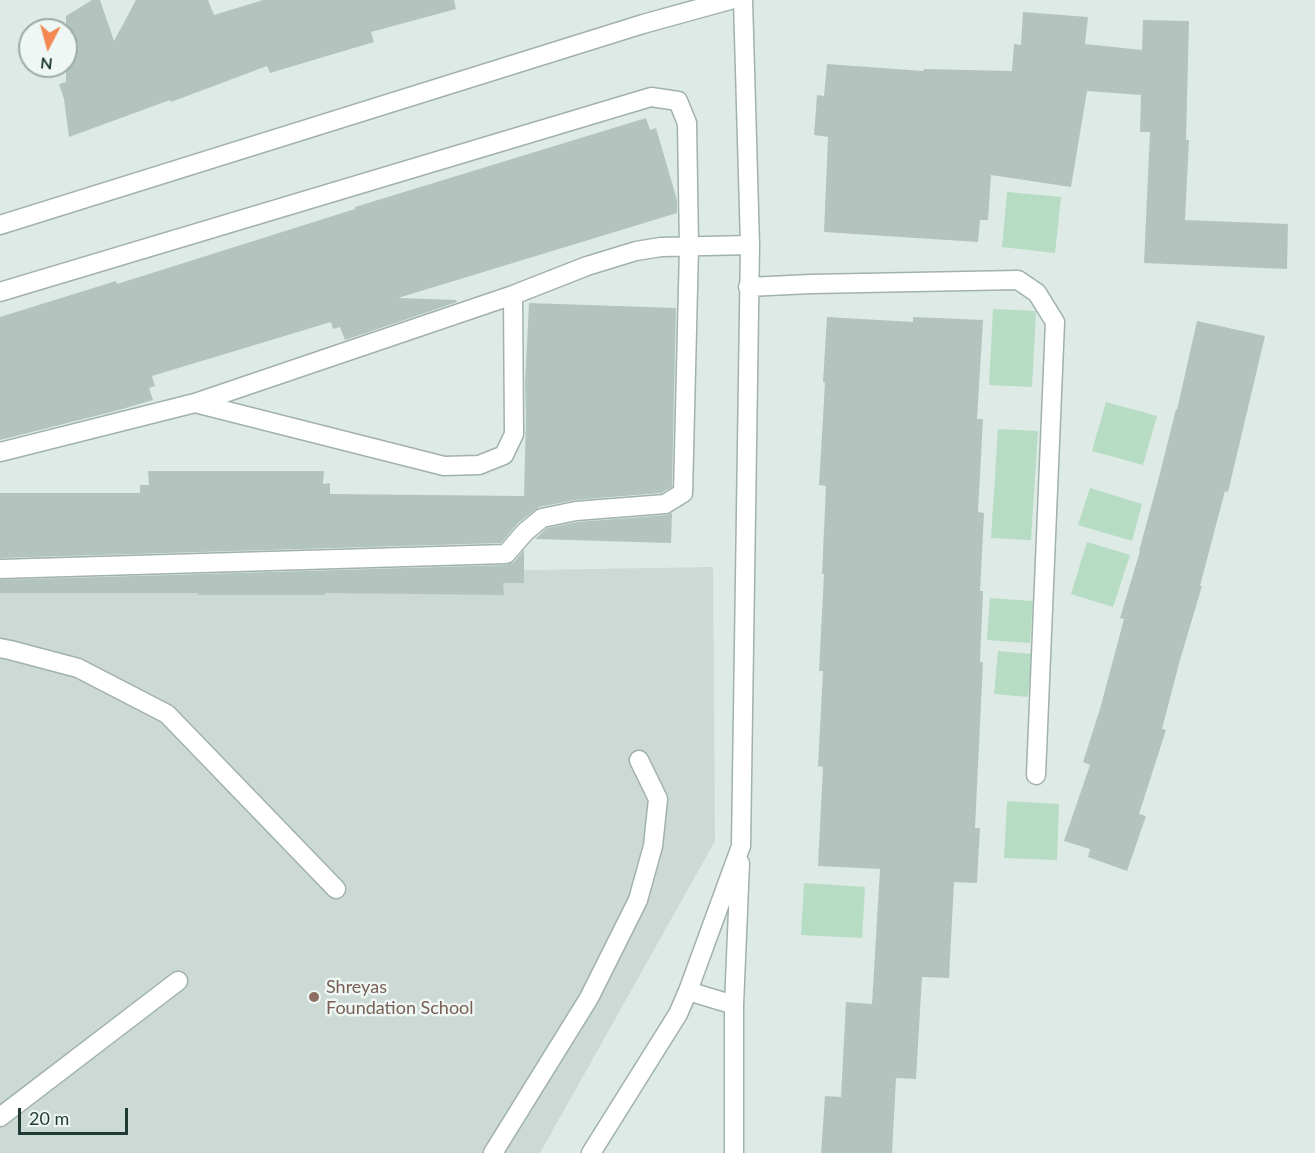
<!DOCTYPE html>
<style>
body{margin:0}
#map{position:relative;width:1315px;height:1153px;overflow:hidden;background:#deeae5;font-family:Lato,sans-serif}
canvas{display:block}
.north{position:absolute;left:18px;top:18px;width:60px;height:60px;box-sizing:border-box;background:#eef7f3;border:2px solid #9baba7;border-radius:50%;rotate:186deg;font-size:16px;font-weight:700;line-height:24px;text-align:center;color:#1f3935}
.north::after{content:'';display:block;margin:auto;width:21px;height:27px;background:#f38853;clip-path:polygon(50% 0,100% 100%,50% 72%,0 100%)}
.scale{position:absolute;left:18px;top:1108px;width:110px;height:27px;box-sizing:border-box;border:3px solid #1f3935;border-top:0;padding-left:8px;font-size:18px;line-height:21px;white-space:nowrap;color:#1f3935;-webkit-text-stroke:4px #eef7f3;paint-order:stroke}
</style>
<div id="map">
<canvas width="1315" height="1153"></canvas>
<div class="north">N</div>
<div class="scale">20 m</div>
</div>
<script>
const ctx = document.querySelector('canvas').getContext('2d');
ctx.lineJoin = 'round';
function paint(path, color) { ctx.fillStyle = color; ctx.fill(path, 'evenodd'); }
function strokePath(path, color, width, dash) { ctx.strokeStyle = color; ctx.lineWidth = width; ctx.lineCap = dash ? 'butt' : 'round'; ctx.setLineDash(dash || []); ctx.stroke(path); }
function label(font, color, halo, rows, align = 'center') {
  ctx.font = font + ' Lato,sans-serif'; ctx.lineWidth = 5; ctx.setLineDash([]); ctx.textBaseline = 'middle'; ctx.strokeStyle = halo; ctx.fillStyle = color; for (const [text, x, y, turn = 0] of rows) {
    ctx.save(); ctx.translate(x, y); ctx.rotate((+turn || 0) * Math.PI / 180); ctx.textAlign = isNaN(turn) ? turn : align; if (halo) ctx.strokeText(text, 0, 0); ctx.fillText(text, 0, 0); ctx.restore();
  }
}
const built = new Path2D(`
 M713,567l2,274 -175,312h-540v-574z`);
const green = new Path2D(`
 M1007,192l54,5 -6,56 -53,-6z
 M993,309l43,2 -4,76 -43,-2z
 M1106,402l51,14 -14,49 -51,-14z
 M998,429l40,2 -7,109 -40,-2z
 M1090,488l52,16 -10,37 -54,-16z
 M1087,542l43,13 -17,52 -42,-13z
 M990,598l43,3 -3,42 -43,-3z
 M998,651l34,3 -4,43 -34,-3z
 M1007,801l52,3 -2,56 -53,-2z
 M804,883l61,4 -3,51 -61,-3z`);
const building = new Path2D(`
 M92,0h8l14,41 22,-41h72l6,15 49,-15h191l2,9 -85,23 3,10 -104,31 -3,-7 -96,36 -1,-2 -101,37 -5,-38 -5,-15 7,-2v-66z
 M1023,12l65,5 -3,27 57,6 1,-30 46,1 -3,119h3l-4,80 103,4 -1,45 -143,-6 6,-131h-10l1,-37 -54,-4 -16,96 -80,-12 -3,45h-8l-2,22 -154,-10 4,-95 -14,-2 3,-40 7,1 3,-32 96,7 1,-2 88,2 2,-27 7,1z
 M646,118l4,12 6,-2 21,72v13l-279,85 58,2 1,2 -91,31 -21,7 -5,-13 -7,2 -2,-7 -179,54 3,10 -6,2 4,12 -34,10 -119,30v-123l116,-36 1,3 238,-75v-2z
 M529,303l147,5 -4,179 -11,6 -86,7 -36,7 -21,16 -17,20 -501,15v-65h140v-8h9l-1,-14h176l-1,13 7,-1v11l194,2 2,-79 -1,-34z
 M827,317l86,5v-5l70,3 -6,99h6l-5,93 6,1 -4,78h3l-3,71h3l-8,166h5l-3,55 -23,-1 -5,96 -27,-1 -6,102 -20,-1 -4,75h-71l4,-57 16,1 5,-95 26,2 8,-135 -62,-3 5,-99 -5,-1 5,-95h-4l5,-97h-2l4,-88 -7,-1 6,-102 -2,-1z
 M1197,321l68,15 -37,156 -3,-1 -25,95h2l-22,74 -18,69 4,1 -27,84 7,2 -19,55 -39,-14 2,-8 -26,-8 26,-76 -7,-3 17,-53 24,-90 -4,-1 20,-67h-1l18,-66 19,-76 1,1z
 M672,513l-1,30 -136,-4 12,-11 31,-6 88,-7z
 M524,550v33h-21l1,12 -179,-2v2h-127v-2h-198v-13l506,-15 8,-3z`);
const minor = new Path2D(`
 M0,225l643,-201 87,-24
 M748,287l63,-3 207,-4 19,13 18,29 -19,453
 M0,292l651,-195 27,4 9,22 2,124 -6,246 -18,11 -89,7 -34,7 -17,14 -19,22 -506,15
 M513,295l1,139 -10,21 -25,10 -35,1 -249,-63 318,-108 74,-29 49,-15 25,-4 89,-2
 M0,452l195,-49
 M0,648l10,2 68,18 89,46 169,175
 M688,991l46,14
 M0,1117l178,-136
 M493,1153l96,-155 49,-98 15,-54 5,-47 -19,-39
 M591,1153l87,-139 10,-23 53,-145 9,-601 -7,-245
 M734,1153v-148l6,-142`);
const markers = [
 [314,997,6,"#8d6e63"]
];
const educationNames = [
 ["Shreyas",326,987],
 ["Foundation School",326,1008]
];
paint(built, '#ccd9d5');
paint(green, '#b6dcc3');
paint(building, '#b3c4bf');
strokePath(minor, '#a1b1ad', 21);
strokePath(minor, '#fff', 18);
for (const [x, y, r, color] of markers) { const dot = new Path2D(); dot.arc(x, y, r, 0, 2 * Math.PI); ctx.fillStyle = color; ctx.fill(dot); strokePath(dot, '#eef7f3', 2); }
label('18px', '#785e54', '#eef7f3', educationNames, 'left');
</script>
